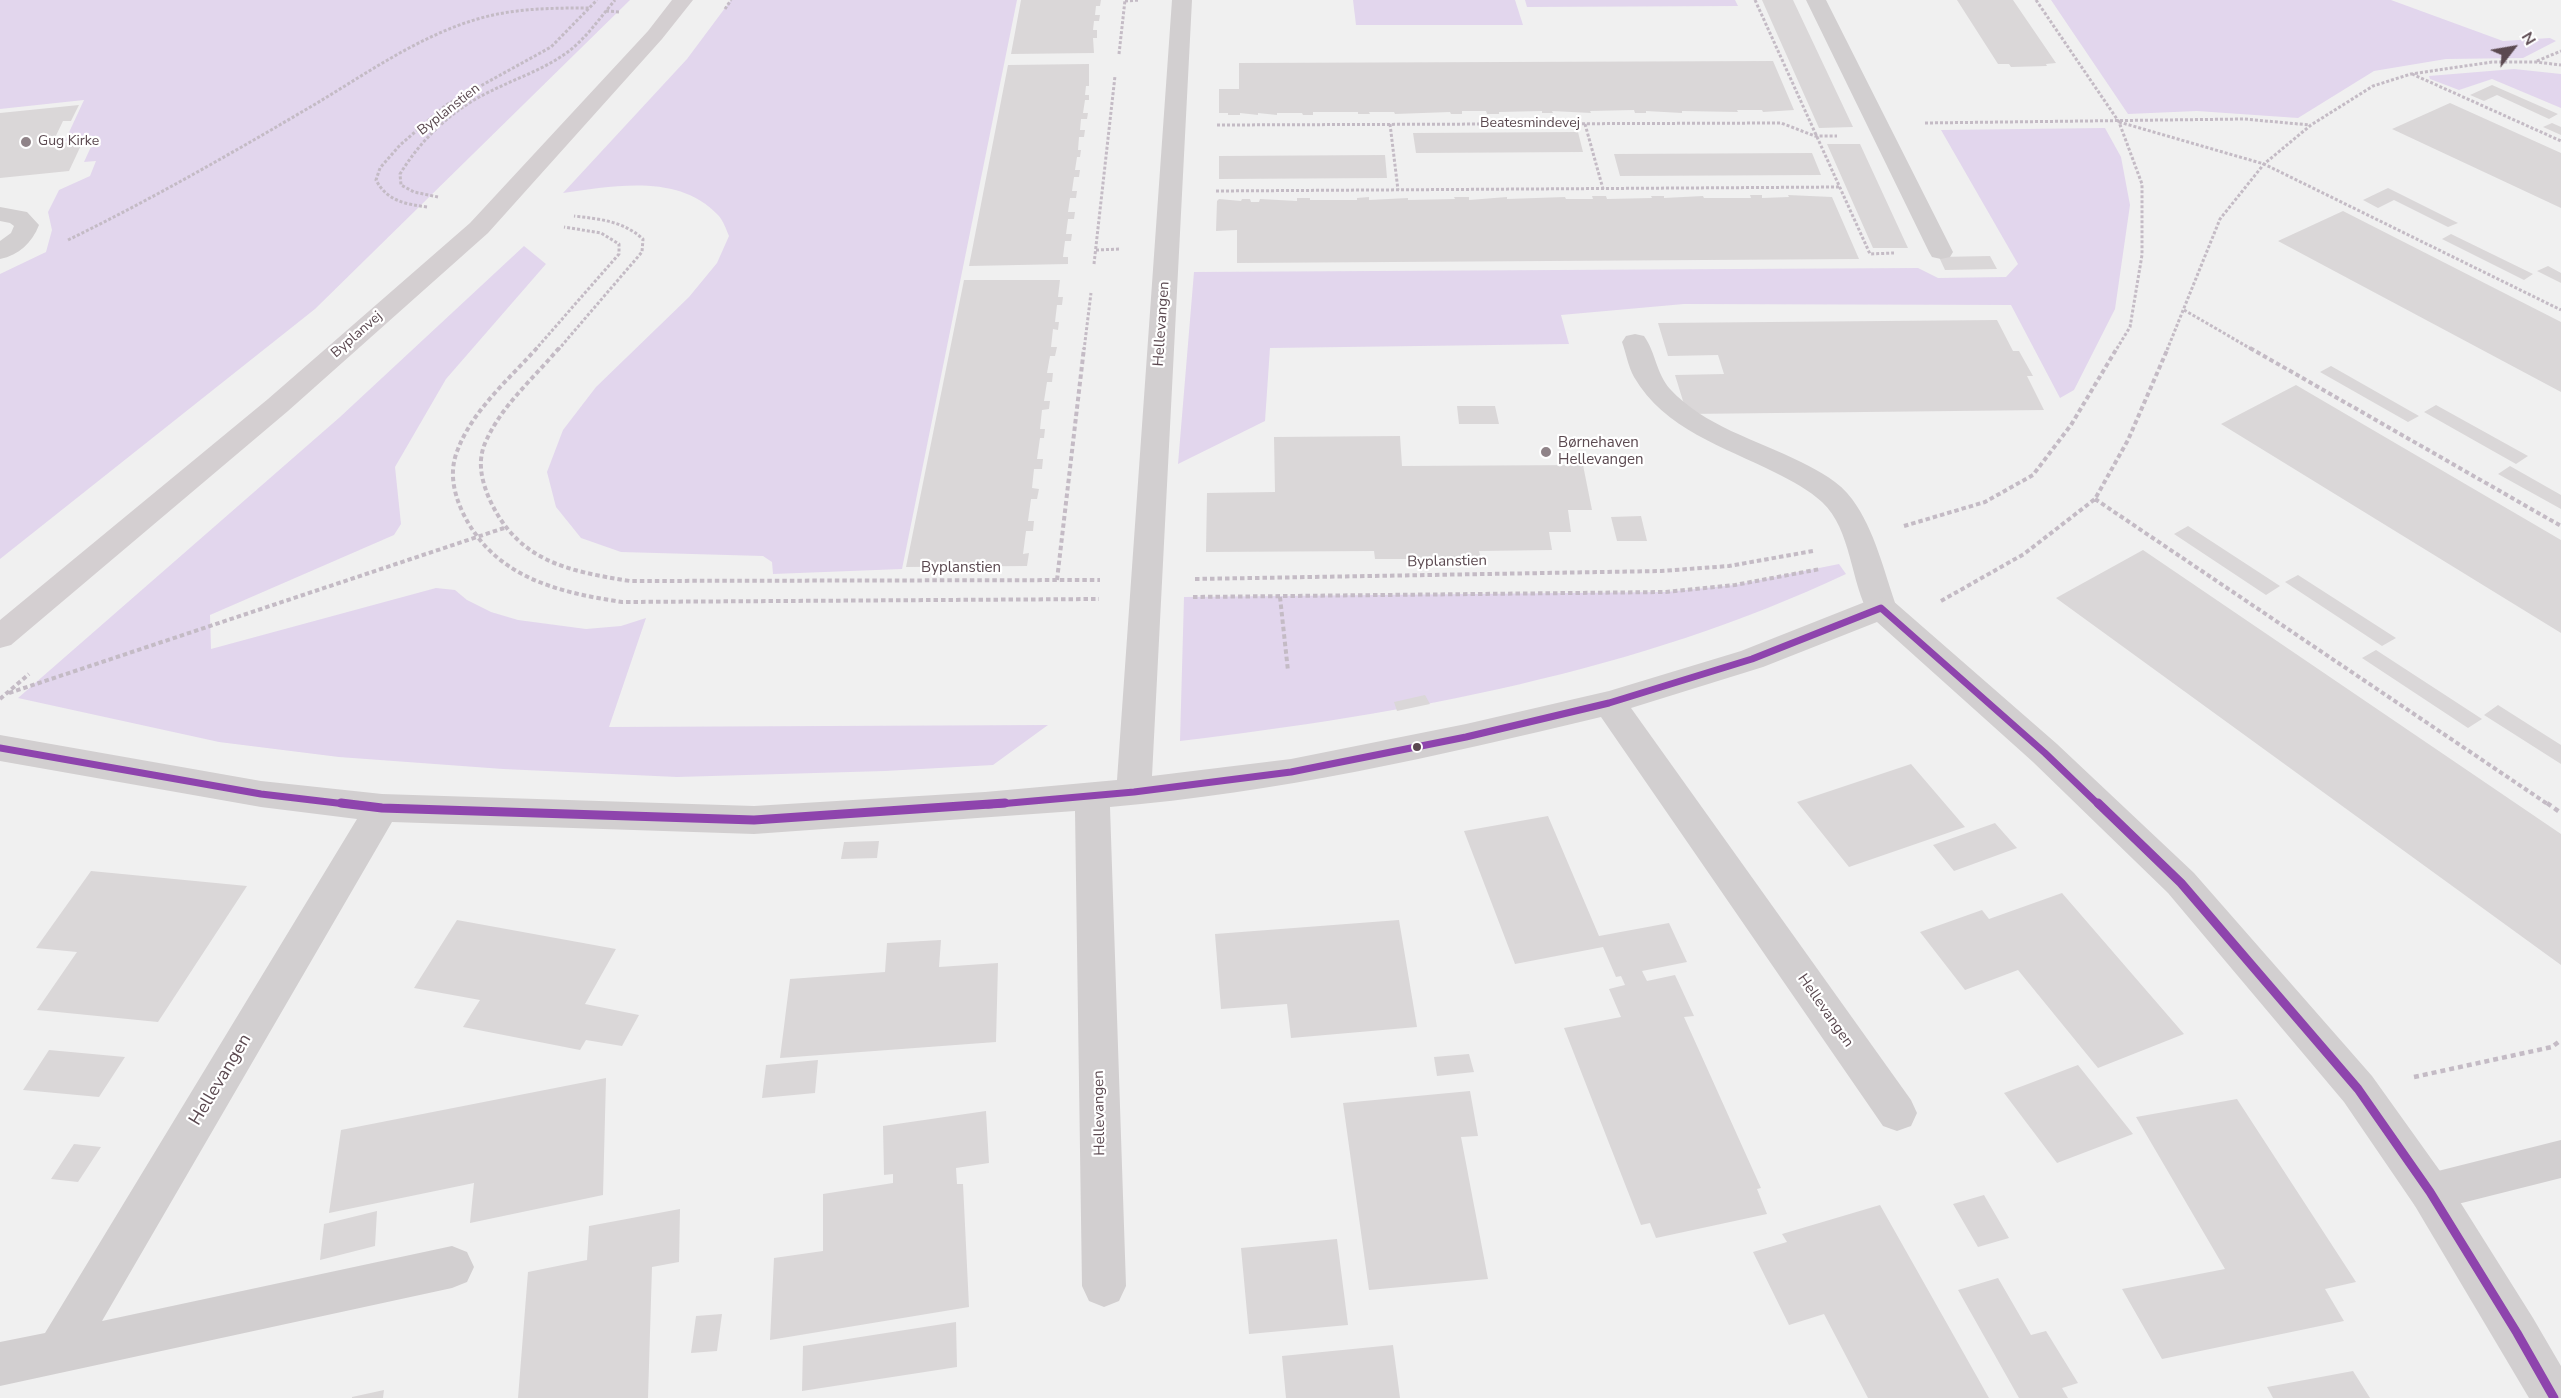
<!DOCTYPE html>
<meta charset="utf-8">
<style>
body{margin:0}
#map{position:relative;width:2561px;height:1398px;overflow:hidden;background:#f0f0f0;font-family:"Nunito Sans",sans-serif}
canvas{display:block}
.north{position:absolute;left:2483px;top:18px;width:60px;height:60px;-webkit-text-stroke:4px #fff;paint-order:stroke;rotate:59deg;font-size:16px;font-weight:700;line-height:24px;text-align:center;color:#5b4950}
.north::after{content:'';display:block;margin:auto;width:21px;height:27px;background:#5b4950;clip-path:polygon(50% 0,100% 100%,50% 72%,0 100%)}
</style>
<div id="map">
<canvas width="2561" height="1398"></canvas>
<div class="north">N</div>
</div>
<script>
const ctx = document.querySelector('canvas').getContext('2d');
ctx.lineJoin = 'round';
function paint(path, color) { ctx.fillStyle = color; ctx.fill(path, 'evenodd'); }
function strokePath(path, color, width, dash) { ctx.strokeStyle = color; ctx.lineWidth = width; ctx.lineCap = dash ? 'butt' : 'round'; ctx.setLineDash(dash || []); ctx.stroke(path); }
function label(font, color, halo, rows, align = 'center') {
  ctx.font = font + ' "Nunito Sans",sans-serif'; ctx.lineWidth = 4.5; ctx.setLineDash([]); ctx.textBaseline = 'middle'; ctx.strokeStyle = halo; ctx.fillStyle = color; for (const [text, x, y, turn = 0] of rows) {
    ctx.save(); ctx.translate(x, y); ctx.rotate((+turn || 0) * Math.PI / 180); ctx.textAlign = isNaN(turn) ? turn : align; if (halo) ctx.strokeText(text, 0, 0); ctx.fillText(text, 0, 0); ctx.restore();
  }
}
const green = new Path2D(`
 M0,0h630l-315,309 -315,250v-285l46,-22 6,-22 -4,-18 11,-22 31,-14 6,-15 -12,1 11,-24 -30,3 19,-41 -84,9z
 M731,0h286l-115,569 -129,5 -1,-12 -9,-6 -142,-4 -40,-14 -25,-31 -9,-35 16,-42 33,-43 93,-90 28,-34 12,-27c-3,-7 -6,-16 -11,-21 -39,-42 -105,-29 -155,-22l124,-134z
 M1353,0h162l8,25h-167z
 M1525,0h210l3,6 -211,1z
 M2051,0h340l112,41 47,-3 6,3 -33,17 -77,1 -72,12 -76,47 -101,-7 -69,3z
 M2514,69l47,5v34l-69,-29 -33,11 -29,-11 -1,-3z
 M2105,128l16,29 9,48 -15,104 -41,81 -14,8 -49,-93 -327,-1 -123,11 8,29 -299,4 -5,73 -87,43 16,-192 724,-4 20,10 68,-1 12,-13 -77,-134z
 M524,246l22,18 -100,115 -51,88 6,57 -7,11 -184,80 1,34 225,-61 19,2 12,10 24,12 27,8 68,9 35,-3 25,-8 -37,109 439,-2 -55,40 -108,6 -208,6 -174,-8 -164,-12 -120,-15 -201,-44 322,-281z
 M1839,564l7,10c-208,98 -439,140 -666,167l4,-144 482,-5 69,-7z`);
const building = new Path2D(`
 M1021,0h80l-1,6h-4l-1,9h5l-1,6h-5l-1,9h4v8h-4l1,15 -83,1z
 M1762,0h31l60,127 -34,1z
 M1957,0h56l43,63 -10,1 1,2 -36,1 -2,-3h-11z
 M1773,61l21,49 -31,2 -1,-2h-25l1,2 -56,-1v2l-36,-2v2h-11l-1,-3 -44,1 1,2 -39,-2 1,2h-11v-2l-43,1v2h-12l-1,-3h-24v3h-11l-1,-2 -55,2 -1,-2h-25l1,2h-12v-2h-45v3h-10l-1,-2h-25v2l-19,-2v2l-18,-2v2h-12v-2h-9v-24h20v-26z
 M1089,64v22h-3l-1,9h4v5h-4l-2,13h5l-1,6h-6l-1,11h5l-1,7h-5l-1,13h3l-1,7h-3l-2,13h5l-1,7h-5l-2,14h5l-1,7h-6l-2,14h7l-1,7h-6l-2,15h6l-1,7h-6l-2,16h5v7l-99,2 39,-201z
 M2492,85l66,29 -9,5 -52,-24 -13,6 -14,-6z
 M2450,103l111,50v55l-169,-79z
 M79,105l-8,16h-8l-11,23 31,-3 -14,30 -69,7v-65z
 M2552,123l9,4v8l-18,-8z
 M1578,132l5,20 -167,1 -3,-20z
 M1827,144h33l48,104h-35z
 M1812,153l9,22 -201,1 -6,-22z
 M1385,155l2,23 -168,1v-23z
 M2388,188l70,35 -10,4 -54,-27 -16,8 -15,-8z
 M1750,195h12v3l27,-1 -1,-2 44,2 27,62 -622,4v-33l-21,1 1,-30 2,-2 22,2 1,-2h8l1,3h8l1,-3 37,2v-3h13v2h47v-2l12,-1v3l39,-2v2l47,-1 -1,-2h15v3l38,-3v2l58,-2 1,2h27l-1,-3h14l1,3 45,-1 -1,-2h13v2l39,-2 1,2h47z
 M2343,211l218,111v70l-283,-151z
 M2451,234l82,40 -9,6 -82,-41z
 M1990,256l7,13 -52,1 -6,-13z
 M2548,266l13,7v10l-24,-12z
 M964,280h96l-2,17h5l-1,8h-5l-2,17h4l-1,8 -5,-1 -2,18h6l-2,9h-5l-3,17h6l-1,9h-5l-3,19h6l-1,8 -7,1 -2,19h5l-1,9h-4l-3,21h6l-1,10h-8l-2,19 7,1 -2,10h-6l-3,22h6l-1,10h-7l-3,23 6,-1 -2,13 -121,1z
 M1997,320l16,31h6l14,25h-6l17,34 -357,4 -12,-39 49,-1 -6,-19 -50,1 -10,-33z
 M2331,366l88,50 -11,6 -88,-50z
 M2296,385l265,155v93l-340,-209z
 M2436,405l92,51 -12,8 -92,-52z
 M1457,406h38l4,18h-40z
 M1400,436l2,30 181,-1 9,45h-24l3,22h-22l3,18 -73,1 2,8h-106l-1,-8 -168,1 1,-59 68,-1 -1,-55z
 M2510,466l51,29v14l-63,-35z
 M1641,516l6,25h-30l-6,-24z
 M2188,526l92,60 -14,9 -92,-61z
 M2143,550l418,284v131l-505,-367z
 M2298,575l98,63 -14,8 -97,-64z
 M2376,650l106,69 -14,9 -106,-70z
 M1425,695l5,9 -33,7 -3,-9z
 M2498,705l63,40v19l-77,-49z
 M1911,764l54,63 -116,40 -52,-65z
 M1548,816l51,120 70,-13 18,39 -45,9 5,10 28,-6 19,41 -10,1 77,171 -4,1 10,25 -111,24 -6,-15 -9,2 -77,-197 57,-11 -12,-28 16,-4 -4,-9 -5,1 -13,-30 -88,17 -51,-133z
 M1995,823l22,25 -63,23 -21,-26z
 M879,841l-2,17 -36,1 3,-17z
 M91,871l156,15 -89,136 -121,-12 40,-58 -41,-4z
 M2062,893l122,141 -86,34 -80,-98 -53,20 -45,-58 62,-22 7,9z
 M457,920l159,29 -31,55 54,11 -17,31 -36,-6 -6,10 -117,-23 17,-27 -66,-12z
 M1399,920l18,107 -126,11 -4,-34 -66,5 -6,-75z
 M941,940l-2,27 59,-4 -2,79 -216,16 10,-79 95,-7 2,-29z
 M49,1050l76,7 -26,40 -76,-7z
 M1469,1054l5,18 -37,4 -3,-19z
 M818,1060l-3,33 -53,5 4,-33z
 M2078,1065l55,69 -76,29 -53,-70z
 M606,1078l-3,117 -133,28 4,-40 -145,30 12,-83z
 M1470,1091l8,45 -17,1 27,142 -119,11 -26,-187z
 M2237,1099l119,183 -31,7 19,32 -182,38 -40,-70 103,-20 -89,-152z
 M986,1111l3,52 -33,5 1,16h6l6,123 -199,33 4,-82 49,-7v-57l70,-11v-9l-9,1 -1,-49z
 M74,1144l27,3 -23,35 -27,-3z
 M1984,1195l25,43 -31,9 -25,-43z
 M1880,1205l109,193h-121l-44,-84 -35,11 -36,-73 34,-10 -5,-8z
 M680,1209l-1,53 -27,5 -4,131h-130l10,-126 59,-12 2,-34z
 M377,1211l-2,35 -55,14 4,-36z
 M1337,1239l11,86 -99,9 -8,-86z
 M1998,1278l33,57 15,-4 32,52 -16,5 6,10h-49l-61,-108z
 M722,1314l-5,37 -26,2 5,-37z
 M956,1322l1,45 -155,24 1,-45z
 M1393,1345l7,53h-114l-4,-42z
 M2353,1371l17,27h-97l-6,-11z
 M384,1390l-1,8h-31v-1z`);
const pathFar2 = new Path2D(`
 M1755,0l115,254 24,-1
 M2036,0l83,122 23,62v71l-12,72 -14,23
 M1125,1l15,-1
 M725,9l6,-9
 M606,11l14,1
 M1119,54l6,-54
 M2537,61l24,-10
 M2412,74l149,67
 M2119,122l145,42 297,146
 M1925,123l319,-4 66,6
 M1390,124l8,66
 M1585,124l18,65
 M1217,125l564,-2 34,13h22
 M1216,191l623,-4
 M438,197l-24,-5 -13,-7 -1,-11c22,-36 53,-65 91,-83 24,-12 51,-21 74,-37 20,-14 34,-35 50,-54
 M427,207c-22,-3 -40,-6 -51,-27l4,-12 20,-23 46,-40 105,-58 46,-47
 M68,240c84,-41 164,-87 244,-134 54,-32 108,-71 169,-88 36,-10 73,-10 109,-10
 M1096,250l25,-1
 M1094,264l21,-188
 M2184,310l69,40
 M535,350l84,-96v-10l-18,-11 -37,-6
 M558,350l84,-98 1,-13c-20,-18 -43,-20 -69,-23
 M1084,350l7,-57
 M2167,350l53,-131 44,-55 47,-39 62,-39 38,-12 81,-12h44l25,3`);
const pathFar1 = new Path2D(`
 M537,348c-28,31 -64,62 -79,101 -9,21 -5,42 4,62 31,66 94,81 160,91l477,-3
 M559,348c-25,30 -57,57 -73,93 -9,19 -5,38 3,57 28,63 78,73 141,83l470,-1
 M2250,348l311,178
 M2095,499l454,306
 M1904,526l81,-24 48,-27 38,-50 46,-77
 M1195,579l466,-8 68,-5 84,-15
 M1057,580l27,-232
 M1193,597l473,-5 69,-7 85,-16
 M1280,597l8,74
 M1941,601l83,-47 71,-55 33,-59 40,-92
 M9,693l495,-165
 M0,699l29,-25`);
const path = new Path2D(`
 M2547,803l14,10
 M2414,1077l138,-30 9,-7`);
const lane = new Path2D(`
 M0,207l27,5 12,13c-7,18 -20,30 -39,34v-18l11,-8 3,-7 -4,-3 -10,-2z
 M1635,334l9,2c12,17 12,37 26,53 34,37 87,51 131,73 18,9 39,20 51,37 23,31 32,73 45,109l-5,8 -11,3 -11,-3c-20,-34 -18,-86 -48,-114 -13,-12 -30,-21 -46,-29 -53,-27 -111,-43 -142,-96 -6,-11 -8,-24 -12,-35l4,-6z
 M2561,1140v38l-131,33 -15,-5 -6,-14 6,-14 15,-5z`);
const street = new Path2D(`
 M1172,0h20l-40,776 139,-17 175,-35 143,-33 132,-40 129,-51 11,-3 11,3 165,144 137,129 178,203 73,102 88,140 28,48v32h-32l-114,-192 -71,-104 -176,-209 -135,-131 -156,-140 -114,45 -132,41 280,392 6,13 -6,13 -14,5 -14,-5 -282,-409c-162,39 -325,76 -491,90l16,479 -7,15 -15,6 -15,-6 -7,-15 -7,-475 -321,23 -362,-12 -290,499 350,-75 15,6 7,15 -7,15 -15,6 -452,98v-44l45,-9 312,-514 -96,-12 -261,-46v-26l261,46 121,13 372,12 231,-14 132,-12z
 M1806,0h20l127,252 -3,5 -9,2 -9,-2 -3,-5z`);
const secondary = new Path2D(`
 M672,0h21l-31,39 -174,194 -200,178 -277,234 -11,3v-28l268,-221 202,-176 178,-192z`);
const bus1Far1 = new Path2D(`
 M0,748l261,46 93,11
 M988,805l146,-13 157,-20 175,-35 143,-34 143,-44 129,-51 164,145 54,52`);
const bus1 = new Path2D(`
 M341,803l41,5 372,12 251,-17
 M2098,803l83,80 177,206 72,103 87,141 37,65`);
const markers = [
 [26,142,6,"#8f8388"],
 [1546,452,6,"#8f8388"],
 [1417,747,5,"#5b4950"]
];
const farStreetnames = [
 ["Byplanstien",449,110,-38],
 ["Beatesmindevej",1530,124],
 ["Byplanvej",357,335,-41]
];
const farPoinames = [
 ["Gug Kirke",38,142]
];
const streetNames = [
 ["Hellevangen",1162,324,-86],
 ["Byplanstien",1447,562,-1],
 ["Byplanstien",961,568],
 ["Hellevangen",1825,1011,55],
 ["Hellevangen",1100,1113,-91]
];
const poiNames = [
 ["Børnehaven",1558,443],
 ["Hellevangen",1558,460]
];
const nearStreetnames = [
 ["Hellevangen",221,1080,-59]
];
paint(green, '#e2d6ed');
paint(building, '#dad7d8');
strokePath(pathFar2, '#c4bbc5', 3, [3, 2]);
strokePath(pathFar1, '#c4bbc5', 4, [4.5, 3]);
strokePath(path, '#c4bbc5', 4.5, [5, 4]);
paint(lane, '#d2cfd0');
paint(street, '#d2cfd0');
paint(secondary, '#d4cfd1');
strokePath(bus1Far1, '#8e44ad', 7);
strokePath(bus1, '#8e44ad', 9);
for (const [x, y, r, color] of markers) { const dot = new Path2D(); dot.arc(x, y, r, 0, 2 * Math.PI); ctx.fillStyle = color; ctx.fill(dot); strokePath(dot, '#fff', 2); }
label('14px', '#5b4950', '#fff', farStreetnames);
label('14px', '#5b4950', '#fff', farPoinames, 'left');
label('15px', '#5b4950', '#fff', streetNames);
label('15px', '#5b4950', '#fff', poiNames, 'left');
label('18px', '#5b4950', '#fff', nearStreetnames);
</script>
